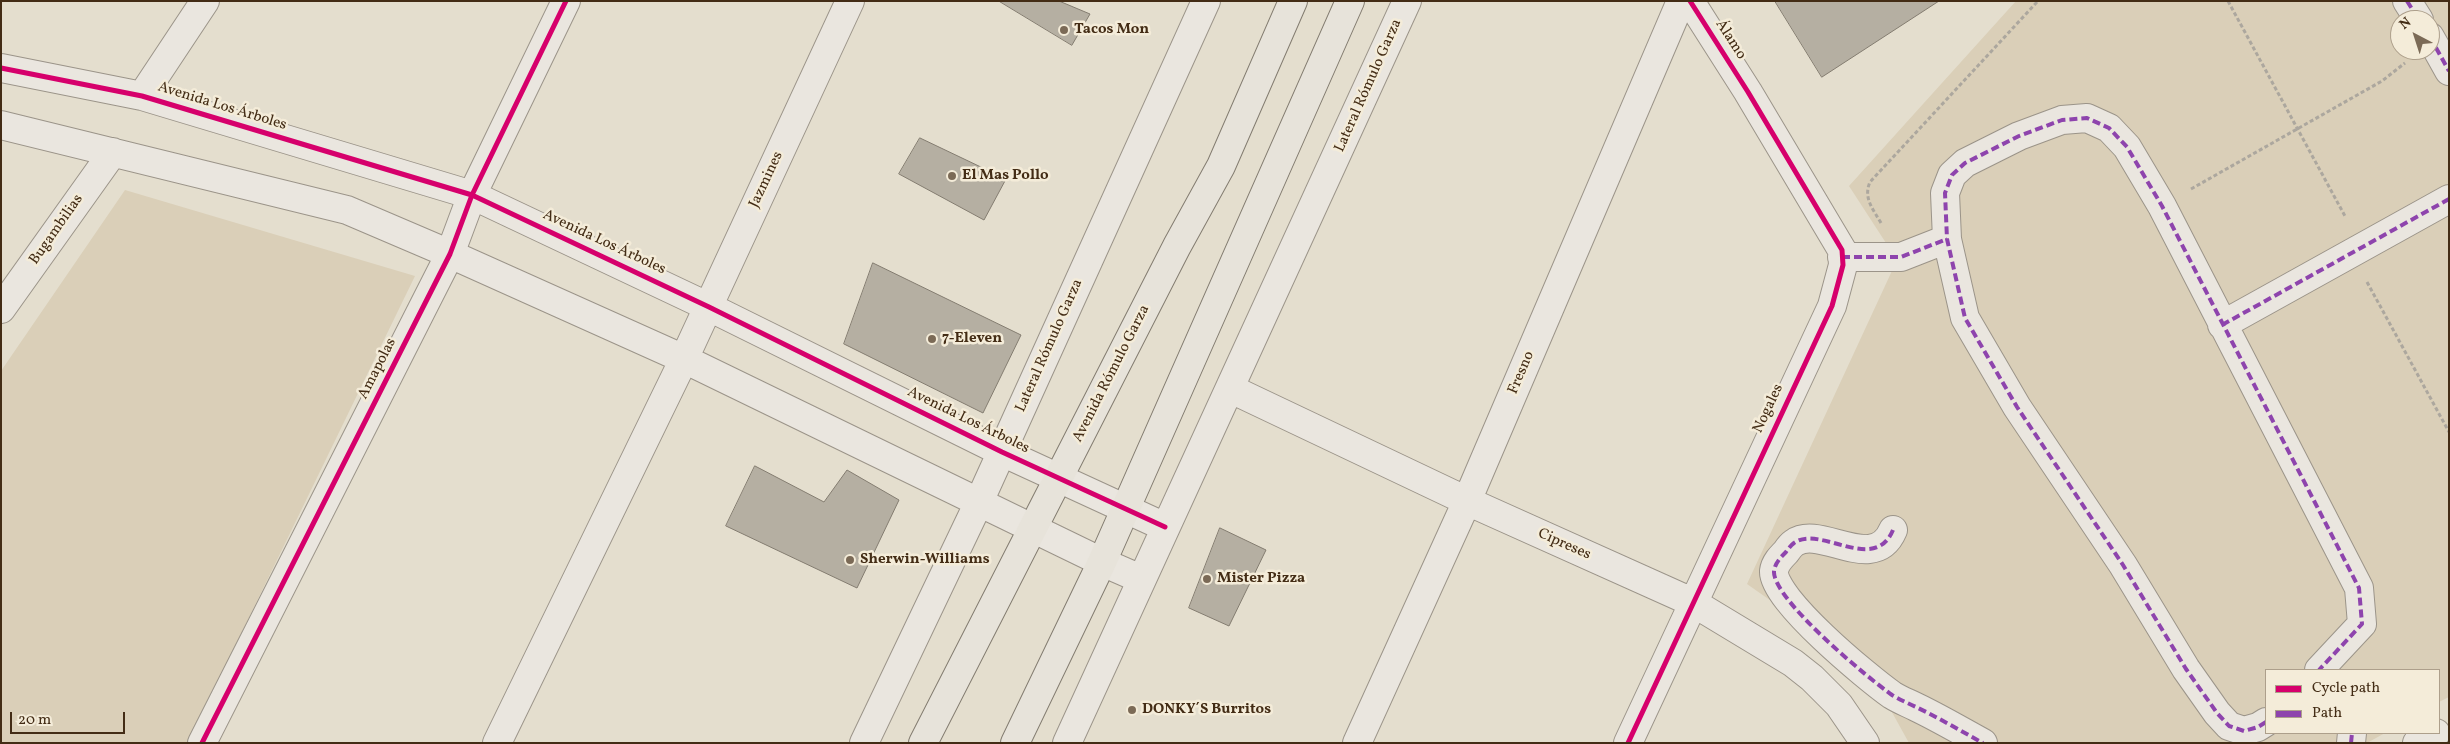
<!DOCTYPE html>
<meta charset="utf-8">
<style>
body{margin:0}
#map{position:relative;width:2450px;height:744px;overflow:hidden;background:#e4dece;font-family:Vollkorn,serif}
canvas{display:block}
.frame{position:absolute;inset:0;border:2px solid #432c15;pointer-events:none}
.legend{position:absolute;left:2265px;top:669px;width:175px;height:65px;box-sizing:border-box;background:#f4ecd9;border:1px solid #ad9f8b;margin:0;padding:6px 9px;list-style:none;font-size:15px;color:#432c15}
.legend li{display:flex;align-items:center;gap:10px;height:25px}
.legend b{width:25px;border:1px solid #ad9f8b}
.north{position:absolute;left:2390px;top:10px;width:50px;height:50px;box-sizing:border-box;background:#f4ecd9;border:1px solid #ad9f8b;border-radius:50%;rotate:320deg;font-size:14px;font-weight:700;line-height:20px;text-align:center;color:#432c15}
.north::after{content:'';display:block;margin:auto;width:18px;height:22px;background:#7b6a56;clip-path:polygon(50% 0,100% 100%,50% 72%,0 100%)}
.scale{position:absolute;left:10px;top:712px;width:115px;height:22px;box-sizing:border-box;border:2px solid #432c15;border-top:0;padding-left:6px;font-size:15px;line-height:18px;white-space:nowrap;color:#432c15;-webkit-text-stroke:4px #f4ecd9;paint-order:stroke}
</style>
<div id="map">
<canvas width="2450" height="744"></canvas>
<div class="frame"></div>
<ul class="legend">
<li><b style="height:6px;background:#d6006c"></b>Cycle path</li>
<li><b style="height:6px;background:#8e44ad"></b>Path</li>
</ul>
<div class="north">N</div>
<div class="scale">20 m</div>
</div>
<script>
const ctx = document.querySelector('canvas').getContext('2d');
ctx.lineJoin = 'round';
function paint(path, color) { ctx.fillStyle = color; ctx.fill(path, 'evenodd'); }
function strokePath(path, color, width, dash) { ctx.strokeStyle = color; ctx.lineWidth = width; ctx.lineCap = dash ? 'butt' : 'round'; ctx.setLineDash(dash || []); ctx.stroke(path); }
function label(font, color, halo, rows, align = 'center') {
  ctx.font = font + ' Vollkorn,serif'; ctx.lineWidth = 5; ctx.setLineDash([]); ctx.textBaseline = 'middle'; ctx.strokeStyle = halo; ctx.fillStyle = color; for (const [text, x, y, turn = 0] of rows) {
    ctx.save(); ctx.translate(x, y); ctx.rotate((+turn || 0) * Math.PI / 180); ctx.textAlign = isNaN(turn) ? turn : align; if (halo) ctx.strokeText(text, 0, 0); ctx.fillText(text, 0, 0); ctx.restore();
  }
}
const green = new Path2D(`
 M2016,1h433v696l-10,5v-32h-173v63h119l-18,10h-458l-41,-74 -121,-85 150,-324 -48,-74zM2400,20h30v30h-30z
 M125,190l290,86 -227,467h-187v-372z`);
const building = new Path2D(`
 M999,1h60l31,13 -18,31z
 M1775,1h164l-117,76z
 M920,138l86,41 -22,41 -85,-46z
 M873,263l148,72 -38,78 -139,-69z
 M755,466l69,36 23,-32 52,30 -42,88 -131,-62z
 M1220,528l46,22 -37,76 -40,-18z`);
const path = new Path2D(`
 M2228,1l118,217
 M2191,189l191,-108 23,-18
 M1881,223c-8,-14 -18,-25 -11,-41l168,-181
 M2367,282l82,150`);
const minor = new Path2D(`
 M2407,1l12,19
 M2430,37l19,34
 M1,68l141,28 330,99 237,112 293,145 163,75
 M142,96l63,-95
 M1,125l346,85 103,44 234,105 418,203 39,17
 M1842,257h59l46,-18
 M1,309l112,-157
 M2222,325l227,-126
 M1231,389l236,112 225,101 101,61 19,15 27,27 26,38
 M1893,530c-19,45 -73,-6 -99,13 -3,2 -6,6 -8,9 -5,5 -11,11 -12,19 -2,28 94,107 118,124 8,5 16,8 24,12 23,11 45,24 67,36
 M2266,722l-8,5 -14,4 -15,-5 -12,-13 -31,-44 -63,-104 -106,-158 -52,-89 -18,-79 -2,-46 7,-18 13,-12 54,-27 43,-16 25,-2 22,10 18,19 35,59 197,382 3,36 -43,46
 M202,743l248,-489 22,-59 94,-194
 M497,743l187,-384 166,-358
 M864,743l115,-241 227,-501
 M1067,743l340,-742
 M1357,743l110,-242 214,-500
 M1628,743l204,-437 11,-41 -1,-15 -94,-158 -58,-91
 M2351,743l1,-10
 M2417,743l19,-10`);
const major = new Path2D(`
 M923,743l254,-497 44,-80 72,-165
 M1015,743l87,-181 248,-561`);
const quiet = new Path2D(`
 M2407,1l12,19
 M2430,37l19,34
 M1842,257h59l46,-18
 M2222,325l227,-126
 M1893,530c-19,45 -73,-6 -99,13 -3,2 -6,6 -8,9 -5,5 -11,11 -12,19 -2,28 94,107 118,124 8,5 16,8 24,12 23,11 45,24 67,36
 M2266,722l-8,5 -14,4 -15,-5 -12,-13 -31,-44 -63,-104 -106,-158 -52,-89 -18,-79 -2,-46 7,-18 13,-12 54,-27 43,-16 25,-2 22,10 18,19 35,59 197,382 3,36 -43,46
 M2351,743l1,-10`);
const cycleway = new Path2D(`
 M1,68l141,28 330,99 237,112 293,145 163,75
 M202,743l248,-489 22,-59 94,-194
 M1628,743l204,-437 11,-41 -1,-15 -94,-158 -58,-91`);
const markers = [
 [1064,30,5,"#7b6a56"],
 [952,176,5,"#7b6a56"],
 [932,339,5,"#7b6a56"],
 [850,560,5,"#7b6a56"],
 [1207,579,5,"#7b6a56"],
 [1132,710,5,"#7b6a56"]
];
const poiNames = [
 ["Tacos Mon",1074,30],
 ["El Mas Pollo",962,176],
 ["7-Eleven",942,339],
 ["Sherwin-Williams",860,560],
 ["Mister Pizza",1217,579],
 ["DONKY´S Burritos",1142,710]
];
const streetNames = [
 ["Álamo",1730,40,57],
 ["Lateral Rómulo Garza",1369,86,-66],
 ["Avenida Los Árboles",222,107,17],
 ["Jazmines",767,180,-65],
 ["Bugambilias",57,230,-55],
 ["Avenida Los Árboles",604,243,25],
 ["Lateral Rómulo Garza",1050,346,-66],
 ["Amapolas",378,369,-63],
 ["Fresno",1522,373,-67],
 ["Avenida Rómulo Garza",1112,374,-63],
 ["Nogales",1769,409,-65],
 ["Avenida Los Árboles",968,421,26],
 ["Cipreses",1564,545,24]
];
paint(green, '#dacfb8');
paint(building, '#b5afa2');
strokePath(building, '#837c70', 1);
strokePath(minor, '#9b9489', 30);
strokePath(major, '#837c70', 30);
strokePath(path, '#aca79e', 3, [4, 2.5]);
strokePath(minor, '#eae6df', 28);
strokePath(major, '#e7e3da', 28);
strokePath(quiet, '#8e44ad', 4, [8, 4]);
strokePath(cycleway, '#d6006c', 5);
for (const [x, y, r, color] of markers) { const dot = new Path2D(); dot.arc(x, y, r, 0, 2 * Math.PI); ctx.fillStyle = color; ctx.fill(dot); strokePath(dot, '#f4ecd9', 2); }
label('bold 15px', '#432c15', '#f4ecd9', poiNames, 'left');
label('15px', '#432c15', '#f4ecd9', streetNames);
</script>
